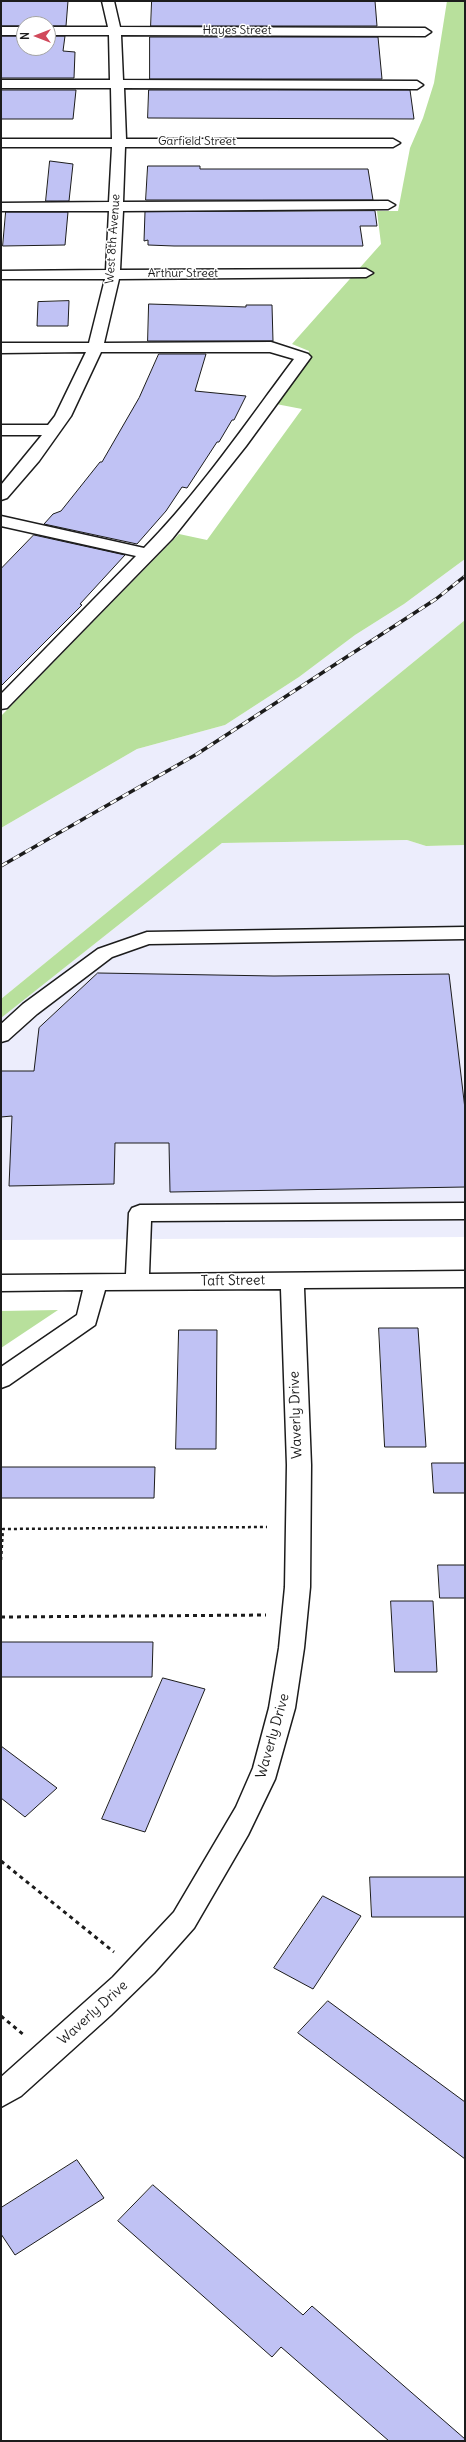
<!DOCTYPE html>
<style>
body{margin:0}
#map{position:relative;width:466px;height:2442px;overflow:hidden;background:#fff;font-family:Delius,sans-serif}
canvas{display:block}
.frame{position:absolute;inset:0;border:2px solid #1c1c1c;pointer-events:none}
.north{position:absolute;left:16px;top:16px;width:40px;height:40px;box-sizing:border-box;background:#fff;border:1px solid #a4a4a4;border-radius:50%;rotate:270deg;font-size:11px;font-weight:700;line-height:16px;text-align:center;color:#1c1c1c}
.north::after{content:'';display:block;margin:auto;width:14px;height:18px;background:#d1495b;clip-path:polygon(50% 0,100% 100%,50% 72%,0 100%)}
</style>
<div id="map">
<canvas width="466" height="2442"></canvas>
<div class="frame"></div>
<div class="north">N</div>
</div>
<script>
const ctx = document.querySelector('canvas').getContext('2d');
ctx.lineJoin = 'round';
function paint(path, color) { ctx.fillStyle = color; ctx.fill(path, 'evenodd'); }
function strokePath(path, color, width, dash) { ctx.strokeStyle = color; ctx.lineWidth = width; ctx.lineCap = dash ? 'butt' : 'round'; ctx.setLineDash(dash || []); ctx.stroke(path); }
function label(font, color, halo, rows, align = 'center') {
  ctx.font = font + ' Delius,sans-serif'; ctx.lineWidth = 3; ctx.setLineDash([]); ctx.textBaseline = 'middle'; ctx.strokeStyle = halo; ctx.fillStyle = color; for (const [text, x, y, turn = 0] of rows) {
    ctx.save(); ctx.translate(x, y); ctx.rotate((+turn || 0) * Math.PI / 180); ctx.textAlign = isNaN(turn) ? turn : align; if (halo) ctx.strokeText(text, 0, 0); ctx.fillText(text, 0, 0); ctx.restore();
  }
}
const built = new Path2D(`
 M465,559v61l-464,379v-171l136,-79 88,-24 74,-48 56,-42 49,-31z
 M407,840l19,6 39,-1v392l-464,3v-222l221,-175z`);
const green = new Path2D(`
 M447,1h18v558l-61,45 -49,31 -56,42 -74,48 -88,24 -136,79v-112l178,-182 28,6 95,-131 -26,-5 33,-49v-4l-17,-7 89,-100 -4,-33h21l12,-63 13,-30 11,-35z
 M465,620v225l-39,1 -19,-6 -185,3 -221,175v-19z
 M58,1310l-57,38v-37z`);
const building = new Path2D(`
 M1,1h67l-2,25h-65z
 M152,1h223l2,25h-226z
 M1,36h23v12h24v-12h17l-2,15 12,1 -1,26h-73z
 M150,37h228l4,42h-232z
 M1,90h75l-3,29h-72z
 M149,90h261l4,29 -266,-1z
 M50,161l23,3 -4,37h-23z
 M148,166h52v3h168l5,31h-227z
 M375,211l2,15h-17l3,20h-189l-26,-1v-5l-4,1 1,-29z
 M6,212h62l-3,33 -62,1z
 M69,301l-1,25h-31l1,-24z
 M149,304l97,3v-2h26l1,36h-125z
 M159,354h47l-11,37 51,5 -12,24h-2l-13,22h-2l-30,46 -5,-1 -16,24 -29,33 -93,-20 9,-10 8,-3 39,-49h2l37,-64z
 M34,535l91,20 -45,49 2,1 -81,81v-117z
 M98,973l176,3 175,-2 16,135v78l-295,5 -1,-49h-54l-1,41 -105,2 3,-70 -11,1v-46h33l5,-43z
 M379,1328h39l8,119h-41z
 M179,1330h38l-1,119h-40z
 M432,1463h33v30h-31z
 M1,1467h154l-1,31h-153z
 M438,1565h27v33h-25z
 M391,1601h42l4,71h-42z
 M1,1642h152l-1,35h-151z
 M163,1678l42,11 -60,143 -43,-13z
 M1,1746l56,42 -32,29 -24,-19z
 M370,1877h95v40h-93z
 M323,1896l38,20 -48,73 -39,-21z
 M328,2001l137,101v57l-167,-126z
 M77,2160l27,38 -89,57 -14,-21v-26z
 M153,2185l150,130 9,-9 153,133v2h-76l-108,-94 -9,10 -154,-136z`);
const pathFar1 = new Path2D(`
 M1,1560l2,-31 264,-2`);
const path = new Path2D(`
 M1,1617l265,-2
 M1,1861l113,91
 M1,2016l23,19`);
const minor = new Path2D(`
 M102,1h12l6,26 305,1 6,4 -6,4 -304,-1 2,45 294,1 6,4 -6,4 -293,-1 2,51h267l7,4 -7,4h-268l-2,55 265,-1 7,4 -7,4 -265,2 -3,59 246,-1 7,4 -7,4 -247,2 -15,64 167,-1 37,12 3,3 -65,89 -74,93 -165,169 -6,1v-15l135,-138 -135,-30v-10l143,32c56,-57 102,-125 150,-189l-24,-7h-169l-30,64 -32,45 -32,37 -6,2v-15l41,-50h-41v-10h47l7,-9 31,-64 -85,1v-10h88l16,-64h-104v-8l105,-1 3,-59h-108v-8l108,-1 3,-55h-111v-8h111l-1,-51h-110v-8h109l-1,-45h-61v-8h60z
 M1,27h23v8h-23z
 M465,927v12l-316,5 -37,13 -75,57 -29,26 -7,2v-18l22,-20 75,-55 49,-17z
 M465,1203v16l-314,2 -2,53 316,-3v16l-161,1 7,177 -1,122 -6,61 -9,60 -20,71 -27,56 -54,93 -40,45 -43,42 -90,81 -20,11v-30l112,-100 61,-65 62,-105 17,-39 16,-60 10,-60 6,-61 2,-122 -6,-176 -176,1 -10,35 -86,60 -8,3v-21l76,-52 6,-25 -82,1v-16l125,-1 3,-61 3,-5 8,-3z`);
const rail = new Path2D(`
 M1,866l196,-112 239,-155 29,-23`);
const farStreetnames = [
 ["Hayes Street",237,31],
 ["Garfield Street",197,142],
 ["West 8th Avenue",113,239,-86],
 ["Arthur Street",183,274]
];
const streetNames = [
 ["Taft Street",233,1281,-1],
 ["Waverly Drive",296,1415,-92],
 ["Waverly Drive",273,1736,-74],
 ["Waverly Drive",93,2013,-42]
];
paint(built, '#ecedfc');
paint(green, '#b8e09c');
paint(building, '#c0c2f4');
strokePath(building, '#1c1c1c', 1);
strokePath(minor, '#1c1c1c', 3);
strokePath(pathFar1, '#1c1c1c', 2.5, [3, 3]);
strokePath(path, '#1c1c1c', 3, [4, 4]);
paint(minor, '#fff');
strokePath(rail, '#1c1c1c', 3.5);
strokePath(rail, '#fff', 2.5, [7]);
label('12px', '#1c1c1c', '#fff', farStreetnames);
label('14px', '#1c1c1c', '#fff', streetNames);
</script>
